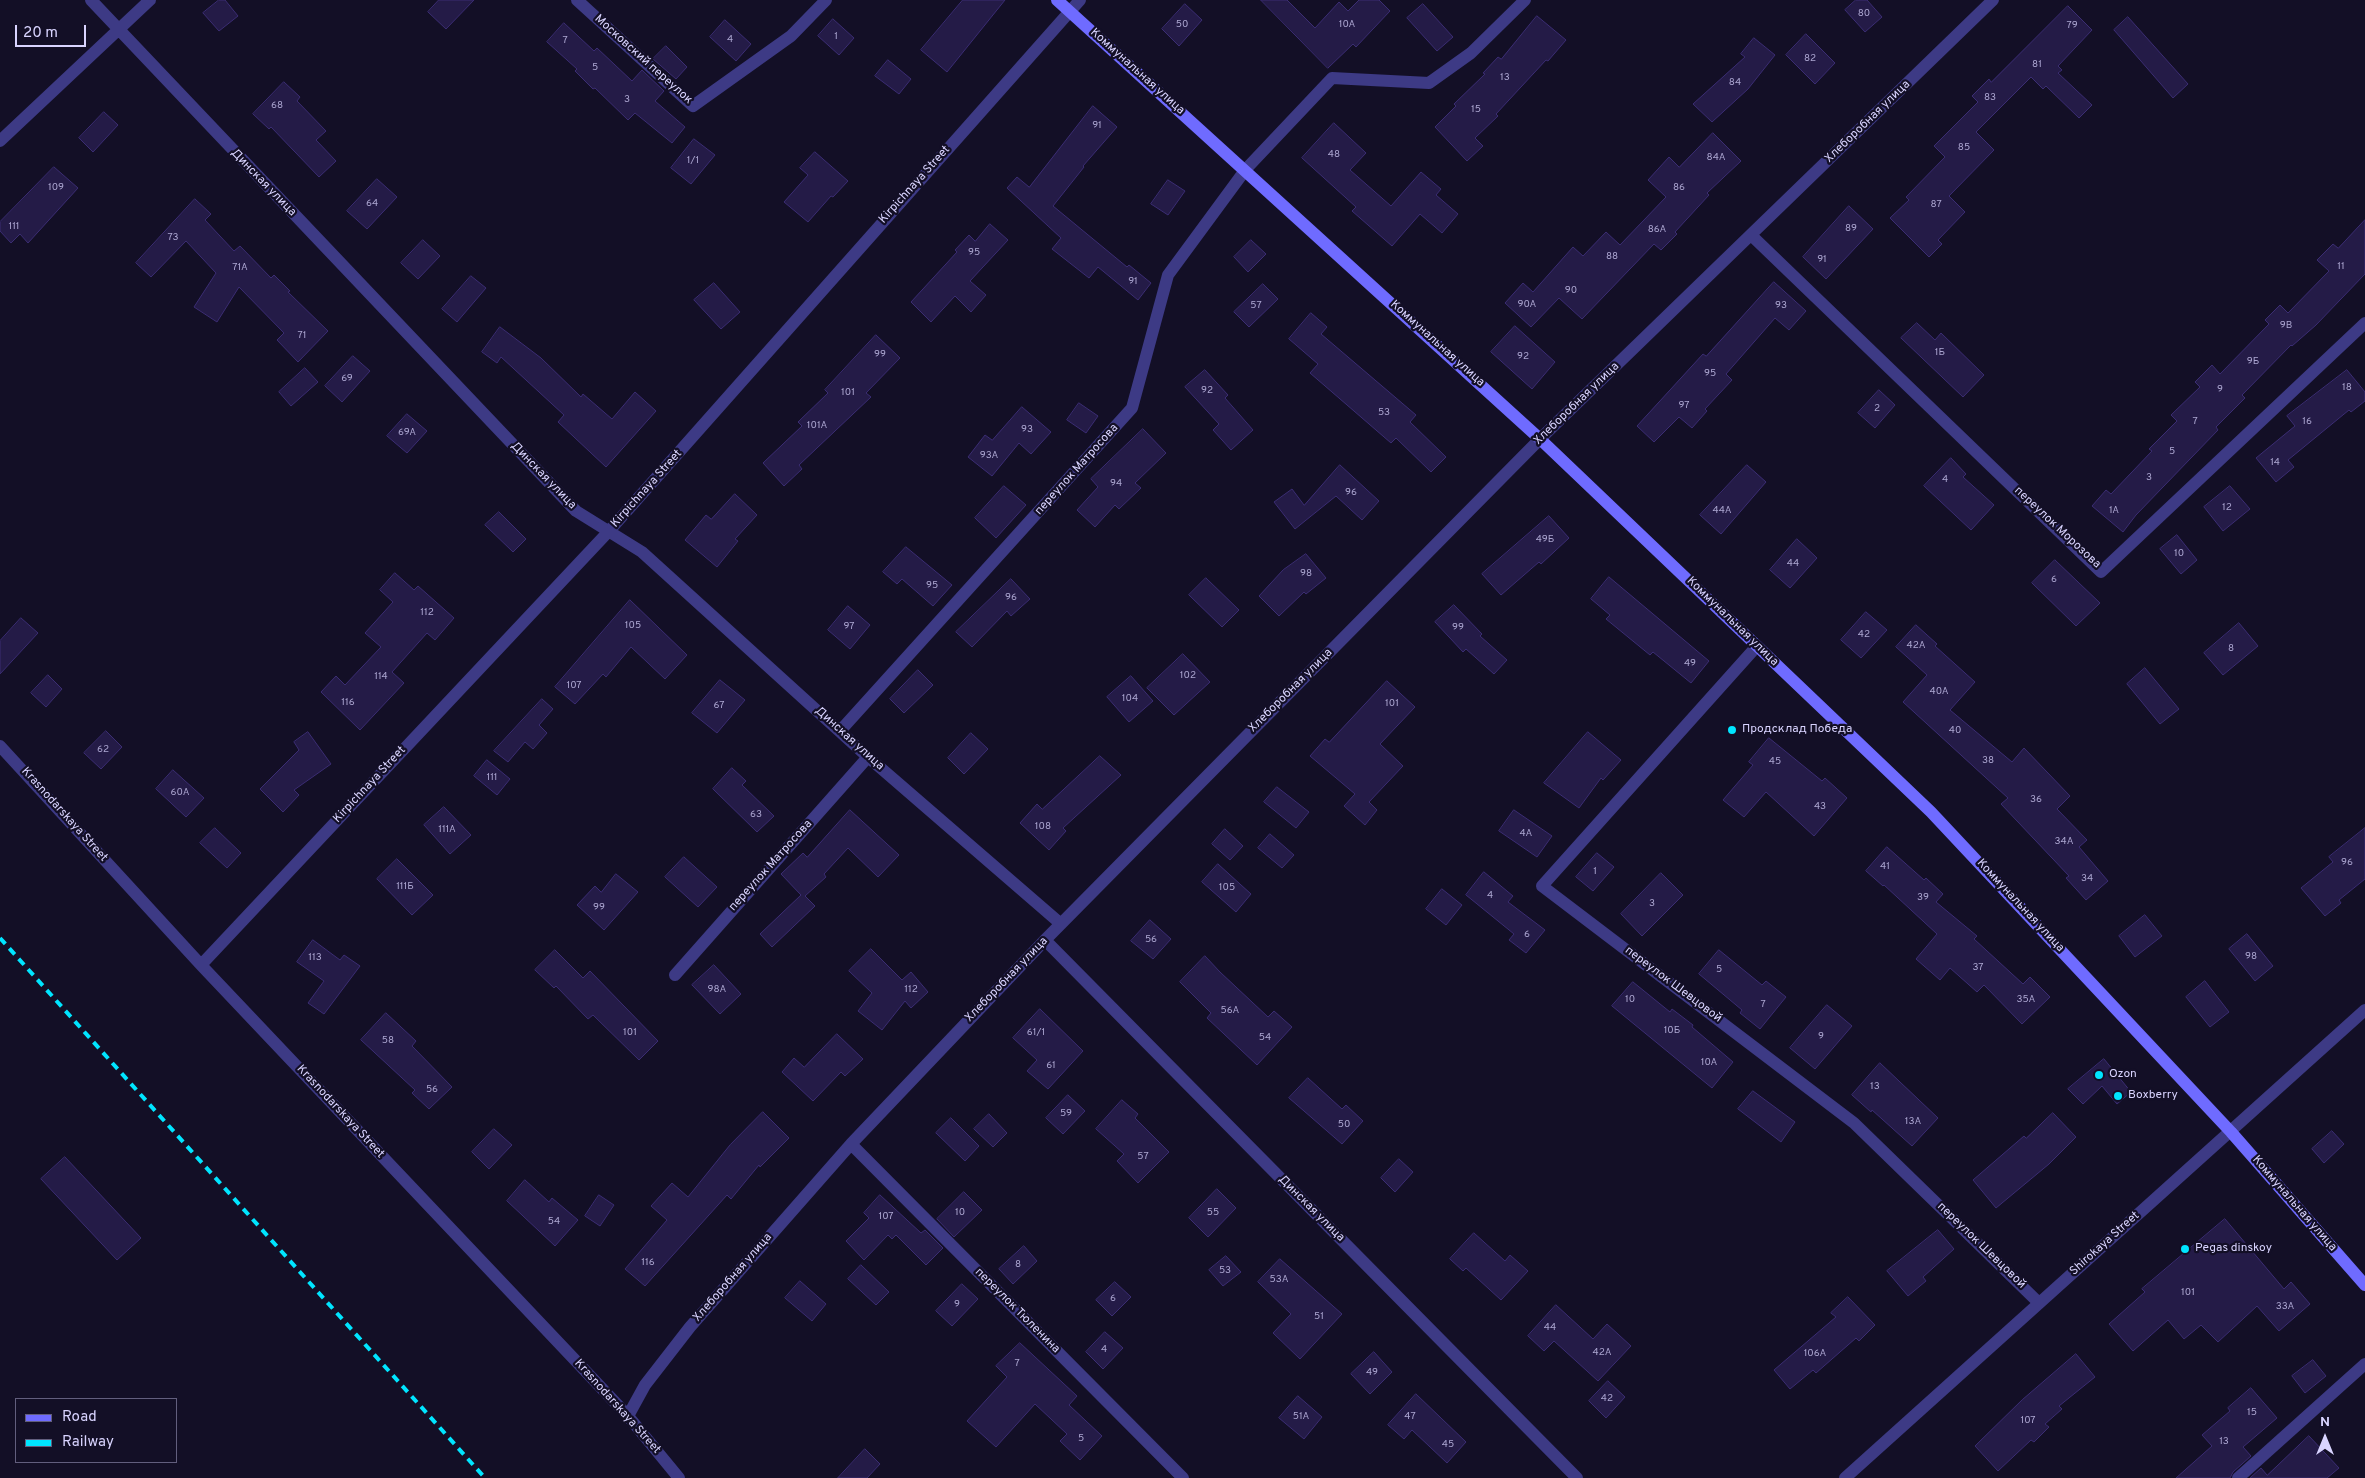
<!DOCTYPE html>
<meta charset="utf-8">
<style>
body{margin:0}
#map{position:relative;width:2365px;height:1478px;overflow:hidden;background:#130f26;font-family:Overpass,sans-serif}
canvas{display:block}
.legend{position:absolute;left:15px;top:1398px;width:162px;height:65px;box-sizing:border-box;background:#130f26;border:1px solid #625e7d;margin:0;padding:6px 9px;list-style:none;font-size:15px;color:#d9d4ff}
.legend li{display:flex;align-items:center;gap:10px;height:25px}
.legend b{width:25px;border:1px solid #625e7d}
.north{position:absolute;left:2300px;top:1413px;width:50px;height:50px;-webkit-text-stroke:4px #130f26;paint-order:stroke;rotate:0deg;font-size:14px;font-weight:700;line-height:20px;text-align:center;color:#d9d4ff}
.north::after{content:'';display:block;margin:auto;width:18px;height:22px;background:#d9d4ff;clip-path:polygon(50% 0,100% 100%,50% 72%,0 100%)}
.scale{position:absolute;left:15px;top:25px;width:71px;height:22px;box-sizing:border-box;border:2px solid #d9d4ff;border-top:0;padding-left:6px;font-size:15px;line-height:18px;white-space:nowrap;color:#d9d4ff;-webkit-text-stroke:4px #130f26;paint-order:stroke}
</style>
<div id="map">
<canvas width="2365" height="1478"></canvas>
<ul class="legend">
<li><b style="height:6px;background:#6f6bff"></b>Road</li>
<li><b style="height:6px;background:#00e5ff"></b>Railway</li>
</ul>
<div class="north">N</div>
<div class="scale">20 m</div>
</div>
<script>
const ctx = document.querySelector('canvas').getContext('2d');
ctx.lineJoin = 'round';
function paint(path, color) { ctx.fillStyle = color; ctx.fill(path, 'evenodd'); }
function strokePath(path, color, width, dash) { ctx.strokeStyle = color; ctx.lineWidth = width; ctx.lineCap = dash ? 'butt' : 'round'; ctx.setLineDash(dash || []); ctx.stroke(path); }
function label(font, color, halo, rows, align = 'center') {
  ctx.font = font + ' Overpass,sans-serif'; ctx.lineWidth = 4.5; ctx.setLineDash([]); ctx.textBaseline = 'middle'; ctx.strokeStyle = halo; ctx.fillStyle = color; for (const [text, x, y, turn = 0] of rows) {
    ctx.save(); ctx.translate(x, y); ctx.rotate((+turn || 0) * Math.PI / 180); ctx.textAlign = isNaN(turn) ? turn : align; if (halo) ctx.strokeText(text, 0, 0); ctx.fillText(text, 0, 0); ctx.restore();
  }
}
const building = new Path2D(`
 M219,0h6l13,16 -19,15 -16,-18z
 M439,0h35l-28,29 -18,-17z
 M963,0h42l-58,72 -26,-22z
 M1261,0h26l28,28 24,-26 9,9 11,-11h20l11,11 -34,36 -3,-3 -25,24z
 M1856,0h11l15,17 -17,15 -20,-22z
 M1185,4l17,16 -23,26 -17,-17z
 M1423,4l30,33 -16,14 -30,-33z
 M2068,6l24,24 -34,36 4,4 -4,3 34,32 -13,13 -33,-32 -3,3 -12,-12 -55,55 18,18 -45,46 16,16 -27,28 4,4 -13,13 -39,-39 19,-18 -3,-3 39,-40 -11,-11 44,-44 -6,-6 17,-17 2,3z
 M1537,16l29,24 -18,21 -2,-1 -50,54 2,2 -23,22 8,8 -16,15 -32,-34 21,-21 -2,-2 31,-30 -2,-1 15,-16 3,2z
 M2128,17l60,67 -15,14 -59,-68z
 M833,19l21,19 -15,17 -21,-19z
 M725,20l26,24 -15,17 -26,-24z
 M564,23l30,28 3,-3 35,33 10,-11 22,21 -9,10 30,26 -13,16 -37,-30 -7,7 -33,-32 -2,1 -18,-18 2,-2 -30,-27z
 M1806,34l29,29 -20,21 -29,-29z
 M1754,38l21,17 -27,34 -36,33 -19,-18 52,-47 -4,-3z
 M666,46l21,21 -11,12 -23,-20z
 M888,60l23,19 -12,15 -24,-18z
 M284,82l16,15 -3,4 29,30 -10,9 20,21 -17,16 -48,-50 -2,2 -16,-15z
 M1093,106l24,21 -34,39 1,1 -31,39 74,61 2,-2 22,18 -13,17 -40,-33 -9,11 -37,-29 9,-11 -54,-50 10,-11 12,10z
 M104,112l14,13 -25,27 -14,-14z
 M1334,123l32,30 -16,17 41,36 30,-34 20,17 -5,6 22,19 -16,19 -22,-19 -28,32 -40,-35 4,-4 -54,-49z
 M1713,133l28,28 -34,32 2,2 -34,37 2,2 -16,16 -7,-6 -72,75 -23,-21 -28,29 -26,-24 18,-20 10,9 40,-45 10,9 23,-24 14,13 46,-48 -18,-17 21,-23 10,10z
 M694,139l21,16 -24,29 -20,-16z
 M815,152l33,29 -15,16 -2,-1 -23,26 -24,-20 24,-27 -8,-7z
 M54,167l24,21 -50,55 -8,-9 -9,9 -11,-12v-9z
 M377,179l20,18 -30,32 -20,-18z
 M1168,180l17,11 -17,24 -17,-11z
 M195,199l16,15 -6,6 29,31 6,-5 31,32 3,-3 16,16 -2,1 40,39 -30,31 -21,-22 7,-7 -45,-46 -22,35 -23,-15 22,-34 -30,-32 -35,36 -15,-14z
 M1849,206l24,23 -47,50 -23,-22z
 M2365,220v54l-49,51 -24,21 -1,-1 -49,50 3,3 -29,29 2,3 -82,85 -13,17 -31,-26 14,-16 5,4 41,-43 -3,-2 28,-28 -6,-6 29,-28 -5,-5 17,-17 8,9 49,-50 -4,-4 15,-15 8,8 41,-42 -12,-11 16,-16 5,4z
 M990,224l18,16 -38,41 16,14 -15,17 -16,-16 -24,26 -20,-20 46,-50 -2,-2 14,-15 6,6z
 M423,240l17,16 -22,23 -17,-16z
 M1251,240l15,14 -18,18 -14,-15z
 M471,276l15,12 -29,34 -15,-13z
 M1774,282l32,29 -17,19 -14,-12 -49,56 6,6 -27,29 2,2 -15,17 -13,-11 -25,25 -17,-16 66,-72 3,2z
 M714,283l26,29 -19,17 -27,-29z
 M1263,284l15,15 -29,28 -15,-15z
 M1311,313l16,14 -6,7 95,81 -6,7 36,35 -15,15 -35,-34 -5,5 -81,-70 8,-9 -29,-25z
 M1917,323l18,17 6,-7 43,42 -21,22 -62,-59z
 M1515,326l40,36 -23,27 -41,-37z
 M500,327l41,31 40,39 2,-3 29,25 23,-27 21,19 -50,56 -48,-45 6,-7 -63,-58 -4,6 -15,-11z
 M876,335l24,23 -34,35 5,4 -72,68 3,4 -18,17 -21,-23 39,-37 -4,-4 30,-29 -3,-3z
 M353,356l17,15 -28,31 -17,-16z
 M305,368l13,14 -27,24 -12,-14z
 M1205,370l23,25 -3,3 28,32 -22,20 -18,-20 6,-6 -34,-37z
 M2347,370l18,22v9l-14,11 -2,-2 -61,50 6,7 -18,15 -20,-24 39,-32 -8,-10z
 M1879,390l16,15 -20,23 -17,-15z
 M1079,403l19,13 -12,17 -19,-13z
 M1022,407l29,25 -20,22 -12,-11 -27,33 -24,-19 17,-22 7,5z
 M407,414l20,17 -20,22 -20,-17z
 M1143,429l23,24 -31,30 6,5 -22,21 -4,-4 -20,22 -18,-17 21,-23 -7,-8z
 M1951,458l15,16 -3,3 31,28 -23,25 -47,-44z
 M1340,465l39,36 -17,19 -26,-24 -41,33 -21,-27 18,-13 12,16z
 M1747,465l19,17 -45,52 -21,-19z
 M1004,486l22,19 -30,33 -21,-20z
 M2230,486l20,23 -27,22 -19,-24z
 M735,494l22,21 -22,24 3,2 -21,26 -32,-27 21,-25 5,4z
 M499,512l27,27 -13,13 -28,-27z
 M1549,516l20,22 -28,26 -2,-2 -38,33 -19,-21z
 M2177,535l20,25 -16,14 -21,-25z
 M1797,539l20,19 -27,30 -20,-18z
 M906,547l46,38 -19,21 -31,-27 -5,5 -14,-12z
 M1306,554l20,24 -20,16 -2,-2 -25,24 -20,-20 24,-26z
 M2055,560l45,43 -24,23 -44,-43z
 M395,573l19,17 4,-4 36,32 -19,22 -8,-7 -35,39 12,11 -44,47 -39,-38 15,-16 9,9 36,-38 -16,-14 28,-31 -13,-12z
 M1609,577l100,84 -18,22 -38,-31 -3,3 -44,-36 4,-4 -19,-16z
 M1206,578l33,32 -17,17 -33,-32z
 M1011,579l19,20 -19,17 -4,-5 -35,36 -16,-15z
 M630,600l57,55 -22,24 -34,-32 -25,30 -3,-3 -28,30 -20,-17z
 M1454,605l28,29 -2,2 27,24 -13,14 -28,-25 -3,3 -28,-30z
 M848,606l22,19 -20,24 -22,-19z
 M1866,612l21,18 -26,28 -20,-18z
 M21,618l17,15 -38,41v-33z
 M2239,623l19,23 -35,29 -19,-22z
 M1916,625l21,19 -2,2 40,36 -25,28 62,52 12,-14 46,48 -13,13 30,31 -8,7 29,34 -22,19 -20,-22 3,-2 -68,-72 7,-6 -105,-96 24,-27 -31,-28z
 M1183,654l27,28 -36,33 -27,-27z
 M2145,668l34,41 -19,15 -33,-40z
 M918,670l15,15 -29,28 -14,-14z
 M48,675l14,14 -16,18 -15,-14z
 M1131,676l22,25 -24,21 -22,-25z
 M720,680l25,20 -28,33 -25,-20z
 M1387,681l28,26 -35,37 23,22 -34,36 8,8 -12,15 -21,-19 11,-12 -45,-38 15,-17 4,3z
 M542,699l11,10 -14,16 8,8 -14,16 -8,-7 -17,20 -14,-11z
 M106,731l16,16 -21,22 -17,-16z
 M308,732l23,32 -37,26 5,5 -16,17 -23,-23 39,-39 -5,-8z
 M1588,732l33,28 -18,20 -2,-2 -22,30 -35,-25z
 M971,733l17,16 -24,25 -16,-16z
 M1769,738l53,43 3,-3 22,20 -33,38 -48,-44 -22,25 -21,-17 30,-35 -4,-3z
 M1100,756l21,19 -58,53 3,3 -17,19 -29,-27 17,-19 5,5z
 M487,760l23,19 -13,16 -23,-19z
 M732,768l14,13 -4,4 32,31 -17,16 -44,-43z
 M173,770l31,28 -18,19 -30,-28z
 M1277,787l32,25 -13,16 -32,-26z
 M444,807l27,28 -21,19 -26,-29z
 M850,810l49,45 -21,22 -30,-29 -24,26 2,3 -21,19 10,10 -43,41 -12,-13 41,-39 -20,-21 22,-21 4,4z
 M1514,810l38,26 -15,21 -38,-26z
 M215,828l26,25 -14,15 -27,-25z
 M2365,828v51l-26,21 2,3 -16,13 -24,-28 32,-26 -4,-5z
 M1225,829l18,17 -13,14 -18,-16z
 M1270,834l24,21 -12,13 -24,-20z
 M1887,847l37,33 2,-2 17,16 -7,8 41,34 -3,3 49,45 7,-7 20,20 -28,27 -38,-39 -7,7 -27,-24 -10,12 -24,-21 21,-25 -53,-49 -1,1 -17,-15z
 M1597,853l17,14 -21,24 -17,-14z
 M684,857l33,30 -19,20 -33,-30z
 M397,859l36,36 -21,20 -35,-36z
 M1218,864l33,30 -15,18 -34,-30z
 M1484,872l29,24 -5,6 37,28 -19,23 -17,-13 5,-6 -48,-39z
 M1661,873l22,22 -41,41 -21,-22z
 M616,874l22,18 -34,38 -27,-25 18,-19 6,6z
 M1442,889l20,16 -16,20 -20,-16z
 M2145,915l17,21 -27,21 -16,-21z
 M1150,920l21,19 -18,20 -22,-18z
 M2247,934l26,32 -18,15 -26,-32z
 M313,940l27,20 4,-5 16,11 -36,48 -16,-11 16,-22 -27,-19z
 M871,949l31,31 9,-8 17,20 -17,16 -6,-7 -23,29 -24,-19 14,-18 -23,-22z
 M555,950l28,28 7,-7 68,70 -19,19 -46,-45 -5,4 -32,-33 -2,2 -19,-18z
 M1719,950l43,35 4,-4 20,16 -26,32 -20,-16 2,-3 -43,-36z
 M1205,956l15,16 48,45 6,-6 18,16 -35,38 -50,-47 4,-5 -31,-31z
 M714,965l27,29 -21,20 -28,-29z
 M2205,981l24,31 -19,15 -24,-30z
 M1633,982l37,30 2,-3 21,16 -1,2 41,35 -21,26 -100,-82z
 M1827,1005l25,21 -37,43 -25,-21z
 M1040,1009l43,42 -35,38 -21,-18 10,-11 -24,-22z
 M386,1013l30,28 -4,5 40,41 -23,22 -17,-16 3,-3 -54,-50z
 M837,1034l26,25 -18,17 -4,-4 -28,29 -31,-29 12,-14 10,9z
 M2104,1059l27,33 -14,12 -15,-18 -19,18 -15,-15z
 M1880,1063l58,55 -26,28 -40,-36 -1,2 -19,-17z
 M1308,1078l34,31 4,-4 17,16 -21,23 -53,-46z
 M1753,1091l42,31 -14,20 -43,-33z
 M1068,1095l17,16 -22,23 -17,-16z
 M1122,1100l16,14 -3,4 34,34 -31,31 -21,-22 7,-7 -28,-25z
 M763,1112l26,26 -29,29 -1,-2 -28,34 -4,-4 -82,91 -20,-17 42,-49 -16,-14 21,-23 16,14 42,-52z
 M2053,1113l23,24 -27,27 -53,44 -23,-28 51,-44 2,2z
 M989,1114l18,19 -14,14 -19,-18z
 M951,1118l28,28 -14,15 -29,-28z
 M494,1129l18,16 -23,24 -17,-17z
 M2332,1131l12,13 -20,19 -12,-14z
 M65,1157l76,81 -24,22 -76,-81z
 M1399,1159l14,13 -18,20 -14,-14z
 M525,1180l24,22 3,-4 26,22 -23,26 -48,-45z
 M1217,1189l19,19 -28,29 -19,-19z
 M964,1192l18,18 -28,27 -17,-18z
 M599,1195l15,10 -14,21 -15,-10z
 M880,1195l41,38 4,-3 18,18 -17,17 -30,-30 -4,4 -4,-4 -24,25 -18,-19 23,-23 -5,-5z
 M2225,1219l59,70 7,-7 19,22 -31,27 -22,-25 -39,36 -17,-17 -17,14 -16,-19 -35,31 -24,-27 36,-32 -3,-3z
 M1938,1230l16,19 -31,28 3,4 -18,15 -21,-25z
 M1474,1233l31,28 5,-6 18,16 -27,29 -35,-32 -3,3 -13,-12z
 M1024,1246l13,15 -24,23 -14,-15z
 M1226,1256l15,16 -18,14 -14,-16z
 M1280,1259l62,55 -42,45 -27,-26 18,-19 -33,-32z
 M861,1265l28,27 -13,13 -28,-26z
 M800,1281l26,23 -14,17 -27,-23z
 M1115,1282l16,15 -19,19 -16,-16z
 M962,1284l16,15 -26,27 -16,-15z
 M1848,1297l27,28 -16,16 -3,-3 -40,35 -3,-3 -23,19 -16,-19 62,-53 -5,-4z
 M1556,1305l37,34 14,-15 24,22 -33,35 -44,-40 -10,10 -16,-15z
 M1105,1332l18,16 -20,21 -17,-17z
 M1020,1343l57,53 -8,9 33,31 -22,24 -20,-19 7,-7 -32,-30 -39,43 -29,-26 40,-44 -11,-11z
 M1374,1352l18,20 -22,22 -19,-20z
 M2076,1354l19,23 -36,29 3,3 -17,15 4,3 -15,15 -3,-2 -33,31 -23,-25 47,-46z
 M2313,1360l13,16 -21,17 -13,-17z
 M1608,1381l17,16 -19,21 -17,-17z
 M2251,1388l26,30 -34,29 8,9 -18,16 -3,6h-54l36,-32 -10,-11 28,-24 -2,-3z
 M1416,1394l50,48 -19,21 -35,-33 -8,9 -16,-14z
 M1298,1396l24,21 -18,22 -25,-21z
 M2309,1436l30,32 -12,10h-77l11,-10 6,7z
 M865,1449l15,15 -13,14h-29z`);
const street = new Path2D(`
 M91,0l485,511 66,41 226,205 193,167
 M577,0l116,106 98,-70 35,-36
 M0,141l150,-141
 M1751,235l350,337 264,-249
 M1757,646l-215,240 312,237 185,180
 M840,731l292,-323 36,-133 78,-106 86,-91 97,5 42,-30 54,-53
 M0,746l201,219 427,451 51,62
 M1045,940l532,538
 M201,965l408,-434 471,-531
 M675,975l193,-218
 M851,1144l332,334
 M628,1416l17,-31 45,-58 161,-183 194,-204 495,-501 453,-439
 M1845,1478l520,-468
 M2238,1478l127,-114`);
const secondary = new Path2D(`
 M1057,0l483,439 391,373 300,320 134,153`);
const rail = new Path2D(`
 M0,938l485,540`);
const markers = [
 [1732,730,5,"#00e5ff"],
 [2099,1075,5,"#00e5ff"],
 [2118,1096,5,"#00e5ff"],
 [2185,1249,5,"#00e5ff"]
];
const numberNames = [
 ["80",1864,14],
 ["50",1182,25],
 ["10А",1347,25],
 ["79",2072,26],
 ["1",836,37],
 ["4",730,40],
 ["7",565,41],
 ["82",1810,59],
 ["81",2037,65],
 ["5",595,68],
 ["13",1505,78],
 ["84",1735,83],
 ["83",1990,98],
 ["3",627,100],
 ["68",277,106],
 ["15",1476,110],
 ["91",1097,126],
 ["85",1964,148],
 ["48",1334,155],
 ["84А",1716,158],
 ["1/1",693,161],
 ["109",56,188],
 ["86",1679,188],
 ["64",372,204],
 ["87",1936,205],
 ["111",14,227],
 ["89",1851,229],
 ["86А",1657,230],
 ["73",173,238],
 ["95",974,253],
 ["88",1612,257],
 ["91",1822,260],
 ["11",2341,267],
 ["71А",240,268],
 ["91",1133,282],
 ["90",1571,291],
 ["90А",1527,305],
 ["57",1256,306],
 ["93",1781,306],
 ["9В",2286,326],
 ["71",302,336],
 ["1Б",1940,353],
 ["99",880,355],
 ["92",1523,357],
 ["9Б",2253,362],
 ["95",1710,374],
 ["69",347,379],
 ["18",2347,388],
 ["9",2220,390],
 ["92",1207,391],
 ["101",848,393],
 ["97",1684,406],
 ["2",1877,409],
 ["53",1384,413],
 ["7",2195,422],
 ["16",2307,422],
 ["101А",817,426],
 ["93",1027,430],
 ["69А",407,433],
 ["5",2172,452],
 ["93А",989,456],
 ["14",2275,463],
 ["3",2149,478],
 ["4",1945,480],
 ["94",1116,484],
 ["96",1351,493],
 ["12",2227,508],
 ["44А",1722,511],
 ["1А",2114,511],
 ["49Б",1545,540],
 ["10",2179,554],
 ["44",1793,564],
 ["98",1306,574],
 ["6",2054,580],
 ["95",932,586],
 ["96",1011,598],
 ["112",427,613],
 ["105",633,626],
 ["97",849,627],
 ["99",1458,628],
 ["42",1864,635],
 ["42А",1916,646],
 ["8",2231,649],
 ["49",1690,664],
 ["102",1188,676],
 ["114",381,677],
 ["107",574,686],
 ["40А",1939,692],
 ["104",1130,699],
 ["116",348,703],
 ["101",1392,704],
 ["67",719,706],
 ["40",1955,731],
 ["62",103,750],
 ["38",1988,761],
 ["45",1775,762],
 ["111",492,778],
 ["60А",180,793],
 ["36",2036,800],
 ["43",1820,807],
 ["63",756,815],
 ["108",1043,827],
 ["111А",447,830],
 ["4А",1526,834],
 ["34А",2064,842],
 ["96",2347,863],
 ["41",1885,867],
 ["1",1595,872],
 ["34",2087,879],
 ["111Б",405,887],
 ["105",1227,888],
 ["4",1490,896],
 ["39",1923,898],
 ["3",1652,904],
 ["99",599,908],
 ["6",1527,935],
 ["56",1151,940],
 ["98",2251,957],
 ["113",315,958],
 ["37",1978,968],
 ["5",1719,970],
 ["98А",717,990],
 ["112",911,990],
 ["10",1630,1000],
 ["35А",2026,1000],
 ["7",1763,1005],
 ["56А",1230,1011],
 ["10Б",1672,1031],
 ["101",630,1033],
 ["61/1",1036,1033],
 ["9",1821,1037],
 ["54",1265,1038],
 ["58",388,1041],
 ["10А",1709,1063],
 ["61",1051,1066],
 ["13",1875,1087],
 ["56",432,1090],
 ["59",1066,1114],
 ["13А",1913,1122],
 ["50",1344,1125],
 ["57",1143,1157],
 ["10",960,1213],
 ["55",1213,1213],
 ["107",886,1217],
 ["54",554,1222],
 ["116",648,1263],
 ["8",1018,1265],
 ["53",1225,1271],
 ["53А",1279,1280],
 ["101",2188,1293],
 ["6",1113,1299],
 ["9",957,1305],
 ["33А",2285,1307],
 ["51",1319,1317],
 ["44",1550,1328],
 ["4",1104,1350],
 ["42А",1602,1353],
 ["106А",1815,1354],
 ["7",1017,1364],
 ["49",1372,1373],
 ["42",1607,1399],
 ["15",2252,1413],
 ["51А",1301,1417],
 ["47",1410,1417],
 ["107",2028,1421],
 ["5",1081,1439],
 ["13",2224,1442],
 ["45",1448,1445]
];
const streetNames = [
 ["Московский переулок",643,60,42],
 ["Коммунальная улица",1137,72,42],
 ["Хлеборобная улица",1868,122,-44],
 ["Динская улица",263,183,46],
 ["Kirpichnaya Street",915,185,-48],
 ["Коммунальная улица",1437,344,42],
 ["Хлеборобная улица",1577,404,-44],
 ["переулок Матросова",1077,470,-48],
 ["Динская улица",543,476,46],
 ["Kirpichnaya Street",647,489,-48],
 ["переулок Морозова",2057,528,43],
 ["Коммунальная улица",1732,622,44],
 ["Хлеборобная улица",1291,691,-45],
 ["Динская улица",849,739,42],
 ["Kirpichnaya Street",370,785,-47],
 ["Krasnodarskaya Street",64,815,48],
 ["переулок Матросова",771,866,-48],
 ["Коммунальная улица",2020,906,47],
 ["Хлеборобная улица",1007,980,-46],
 ["переулок Шевцовой",1673,985,37],
 ["Krasnodarskaya Street",340,1112,47],
 ["Коммунальная улица",2294,1204,49],
 ["Динская улица",1311,1209,45],
 ["Shirokaya Street",2105,1244,-42],
 ["переулок Шевцовой",1981,1246,44],
 ["Хлеборобная улица",733,1278,-49],
 ["переулок Тюленина",1017,1311,45],
 ["Krasnodarskaya Street",617,1407,48]
];
const poiNames = [
 ["Продсклад Победа",1742,730],
 ["Ozon",2109,1075],
 ["Boxberry",2128,1096],
 ["Pegas dinskoy",2195,1249]
];
paint(building, '#241b47');
strokePath(building, '#3b2d73', 1);
strokePath(street, '#3d3a85', 12);
strokePath(secondary, '#6f6bff', 12);
strokePath(rail, '#00e5ff', 4, [8, 6]);
for (const [x, y, r, color] of markers) { const dot = new Path2D(); dot.arc(x, y, r, 0, 2 * Math.PI); ctx.fillStyle = color; ctx.fill(dot); strokePath(dot, '#130f26', 2); }
label('10px', '#aca6d1', null, numberNames);
label('12px', '#d9d4ff', '#130f26', streetNames);
label('12px', '#d9d4ff', '#130f26', poiNames, 'left');
</script>
